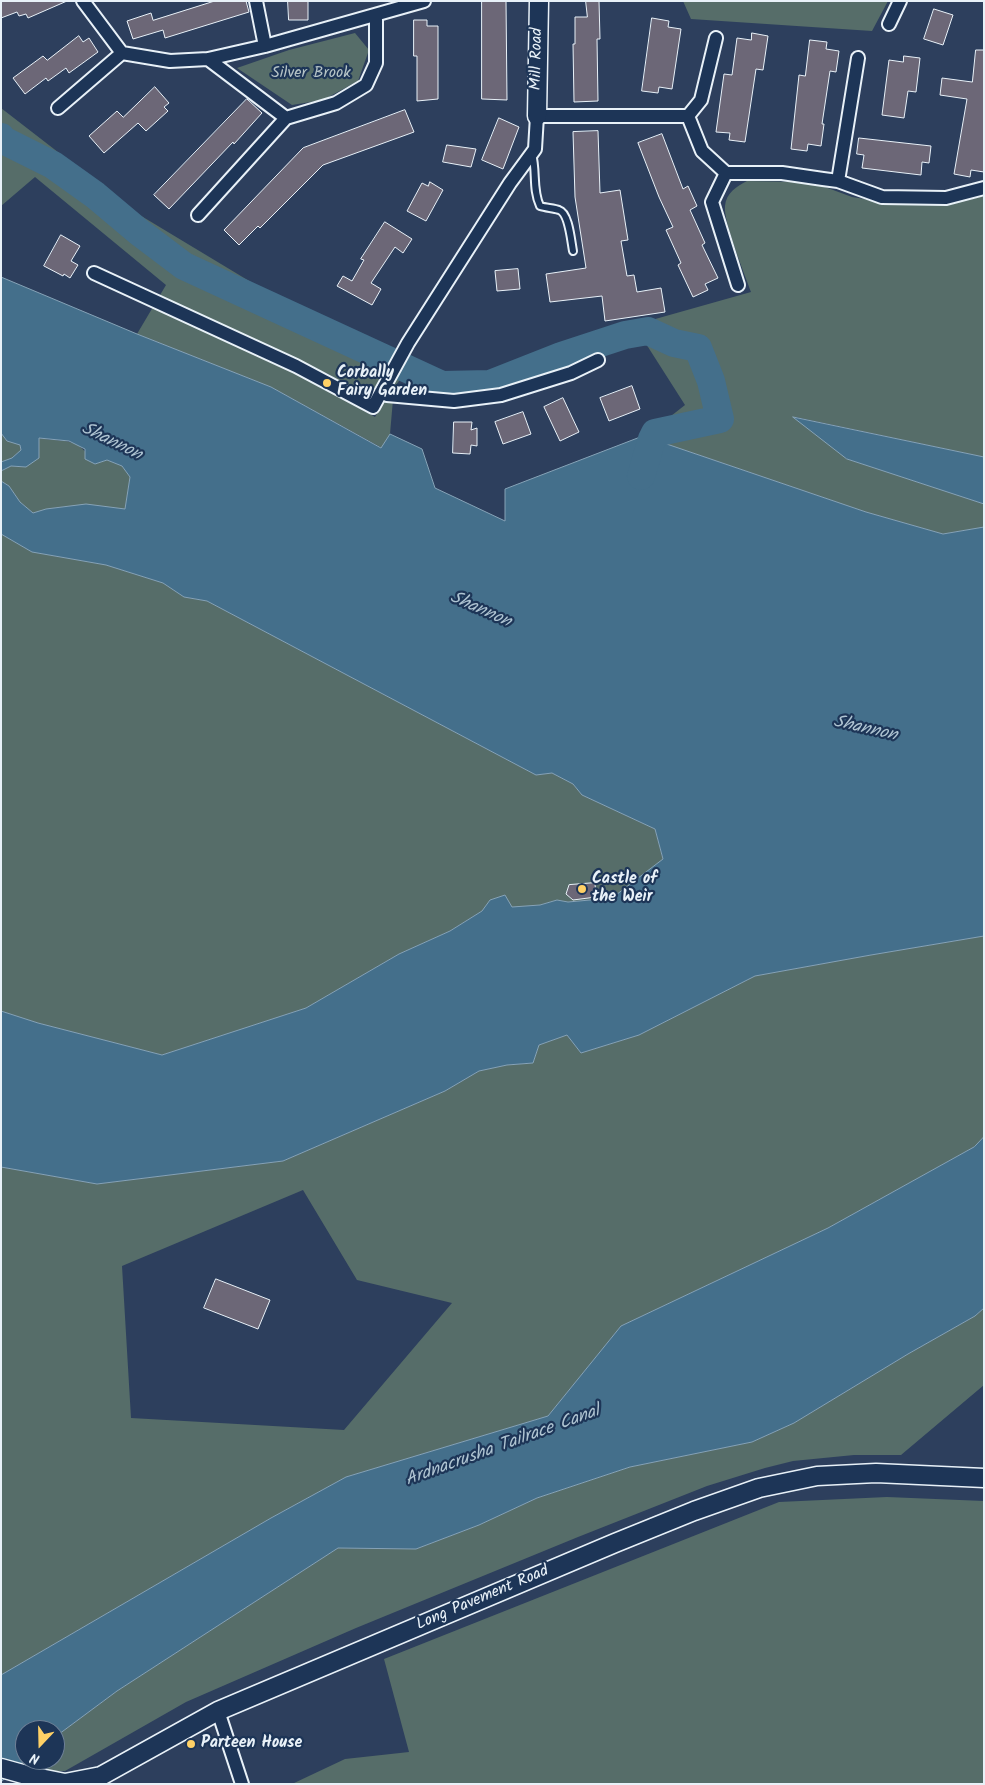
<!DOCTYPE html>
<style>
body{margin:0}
#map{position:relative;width:985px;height:1785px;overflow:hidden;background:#2d3f5d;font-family:Kalam,sans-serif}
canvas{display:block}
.frame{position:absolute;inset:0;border:2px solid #e8f1f8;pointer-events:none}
.north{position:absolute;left:15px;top:1720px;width:50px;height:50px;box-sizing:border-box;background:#1d3557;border:1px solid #6e8097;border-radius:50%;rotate:201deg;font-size:14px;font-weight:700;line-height:20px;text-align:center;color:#e8f1f8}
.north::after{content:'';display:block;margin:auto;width:18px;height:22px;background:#ffd166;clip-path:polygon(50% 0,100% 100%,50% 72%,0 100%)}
</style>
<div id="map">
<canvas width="985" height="1785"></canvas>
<div class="frame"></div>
<div class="north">N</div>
</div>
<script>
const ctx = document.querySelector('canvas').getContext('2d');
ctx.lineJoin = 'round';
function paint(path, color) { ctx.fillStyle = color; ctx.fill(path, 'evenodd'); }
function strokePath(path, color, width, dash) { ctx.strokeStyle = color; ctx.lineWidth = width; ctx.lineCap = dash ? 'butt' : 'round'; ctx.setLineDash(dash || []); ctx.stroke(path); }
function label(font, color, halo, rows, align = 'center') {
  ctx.font = font + ' Kalam,sans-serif'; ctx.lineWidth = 4.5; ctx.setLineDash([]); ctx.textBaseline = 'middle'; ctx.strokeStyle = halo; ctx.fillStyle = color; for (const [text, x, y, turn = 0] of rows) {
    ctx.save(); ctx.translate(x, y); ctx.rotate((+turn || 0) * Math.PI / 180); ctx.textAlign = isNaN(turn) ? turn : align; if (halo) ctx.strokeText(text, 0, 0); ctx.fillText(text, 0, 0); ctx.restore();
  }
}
const green = new Path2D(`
 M683,1h205l-16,30 -181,-12z
 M355,33l14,17 -11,31 -35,19 -31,5 -55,-37 52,-18z
 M1,108l137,106 166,100 109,47 -19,27 -4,46 -8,14 -111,-61 -134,-53 29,-49 -131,-108 -34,29zM289,356l39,18 42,25 9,-11h14l-18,29 -91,-52z
 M747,181l56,1 14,2 35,13 51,8h43l38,-9v261l-189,-40 52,42 137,45v23l-41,7 -77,-22 -214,-73 -4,-5 37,-29 -51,-80 117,-33c-6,-17 -28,-71 -26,-86 1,-13 12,-20 22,-25z
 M1,433l6,8 13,4 1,5 -9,8 -11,4z
 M38,438c31,5 38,-2 57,26l12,-4 15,6 8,11 -5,32c-33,-4 -60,-6 -92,4l-13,-11 -11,-16 -8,-5v-10l10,-5 15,1z
 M1,534l31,18 74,13 57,18 21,14 23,4 329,174 16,-2 21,11 9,11 73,34 8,31 -51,38 -44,4 -11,-2 -17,5 -58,6 -32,20 -51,23 -93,54 -144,47 -124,-32 -37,-12z
 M984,936v201l-10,10 -146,81 -207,98 -73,90 -202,61 -75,41 -270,157v-508l96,17 186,-23 162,-70 34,-20 28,-6 26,-2 6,-18 28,-10 14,18 58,-18 116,-59 116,-21zM303,1190l54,90 95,23 -108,127 -213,-12 -9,-152z
 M984,1308v77l-83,70h-47l-61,6 -28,7 -58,18 -129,51 -222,91 -170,74 -121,69h-23l-24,-6 7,-5h30v-23l62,-46 221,-143 78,1 63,-24 58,-27 93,-31 122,-25 42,-19 114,-69 67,-38z
 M887,1497l97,4v283h-692l53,-25 64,-7 -25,-93 395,-157z`);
const water = new Path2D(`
 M1,277l136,57 134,53 110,61 9,-14 32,15 13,39 70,33v-32l143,-55 4,5 214,73 77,22 41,-7v409l-113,19 -116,21 -116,59 -58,18 -14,-18 -28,10 -6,18 -26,2 -28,6 -34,20 -162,70 -186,23 -96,-17v-156l37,12 124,32 144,-47 93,-54 51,-23 32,-20 8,-11 15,-5 7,12 28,-2 17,-5 11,2 44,-4 51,-39 -8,-30 -73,-34 -9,-11 -21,-11 -16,2 -329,-174 -23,-4 -21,-14 -57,-18 -74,-13 -31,-18v-53l8,5 11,16 13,11 13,-4 40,-5 39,5 5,-32 -8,-11 -15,-6 -12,4 -10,-5v-10l-16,-8 -30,-3v20l-13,9 -15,-1 -10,5v-9l11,-4 9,-8 -1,-5 -13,-4 -6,-8z
 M793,417l191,40v47l-137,-45z
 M984,1137v171l-9,8 -67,38 -114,69 -42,19 -122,25 -93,31 -58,27 -63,24 -78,-1 -221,143 -62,46v-7h-30v30l-24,22v-107l270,-157 75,-41 202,-61 73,-90 207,-98 146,-81z`);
const river = new Path2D(`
 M1,137l2,3 50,25 42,30 44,37 45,34 258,119 48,-1 71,-28 64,-21 23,-4 26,12 24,5 13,33 9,38 -65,14 -3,6 -11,37`);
const building = new Path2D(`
 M1,1h66l-39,17 -2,-4 -7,2 -2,-4 -16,6z
 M215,1h31l3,11 -84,26 -2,-8 -30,9 -6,-18 24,-8 2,7z
 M288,1h20v19h-19z
 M482,1h24l1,99 -25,-1z
 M586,1h13l1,38h-3l1,62 -24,1 -1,-58h2v-27h12z
 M934,9l19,6 -10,30 -19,-6z
 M652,18l17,3 -1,6 13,2 -9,60 -13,-2 -1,6 -16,-2z
 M414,20h13v6h11v73l-21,2v-45h-3z
 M752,33l16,3 -5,34 -7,-1 -11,73 -16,-2 1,-7 -14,-1 8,-58 8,1 5,-37 14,2z
 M79,36l4,6 6,-4 9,14 -29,21 -3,-5 -18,13 -2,-3 -21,16 -12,-16 30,-22 4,4z
 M810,40l17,2 -1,7 13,2 -3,21 -6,-1 -8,53h2l-3,22 -13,-2 -1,7 -16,-2 8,-74 6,1z
 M976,50h8v122l-13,-2 -1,7 -16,-3 13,-75 -27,-4 2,-17 30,4z
 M904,56l16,2 -4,34 -8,-1 -4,27 -22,-3 7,-55 14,2z
 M155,87l14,16 -5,4 4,4 -22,20 -8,-8 -34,30 -15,-17 28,-25 6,6z
 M247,99l15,14 -28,31 -1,-2 -64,67 -15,-14z
 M405,110l9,22 -91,33 -63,63 -2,-2 -19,19 -15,-15 79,-82z
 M499,118l20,9 -16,42 -21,-9z
 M598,131l2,62 20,-3 8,50 -7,1 6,35 7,-1 3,17 24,-4 4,24 -60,9 -3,-25 -52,6 -4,-28 40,-6 -11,-71 -2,-65z
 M662,134l21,55 5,-3 9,20 -7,4 15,33 -3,2 16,33 -13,6 3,6 -15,7 -15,-32 3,-2 -15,-33 7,-3 -14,-30 -21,-54z
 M859,138l72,8 -2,17 -7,-1 -1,13 -59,-7 2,-13 -7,-1z
 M447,145l29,4 -5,18 -28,-5z
 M430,182l13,8 -17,31 -19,-10 15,-28 6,3z
 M385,222l27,17 -9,14 -8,-6 -24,36 10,6 -9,16 -35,-19 6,-10 9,5 12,-21 -3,-1z
 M61,235l19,11 -9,15 7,4 -8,13 -6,-4 -1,2 -19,-10z
 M518,269l2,20 -23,2 -2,-20z
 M632,386l8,23 -31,12 -9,-23z
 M563,398l16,34 -19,9 -16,-34z
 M523,412l8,22 -28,10 -8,-22z
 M454,422h18l-1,8 6,-2v18l-6,-1 -1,9 -17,-1z
 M595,883l1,14 -23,3 -7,-6 3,-9z
 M216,1279l54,21 -12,29 -54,-21z`);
const lane = new Path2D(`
 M532,154c5,17 0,35 8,52 6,2 14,2 19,4 10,3 12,31 14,41`);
const street = new Path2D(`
 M83,1l39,52 48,8 38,-2 57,-13 159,-45
 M256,1l9,45
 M889,24l11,-23
 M208,59l78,59 50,-15 30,-18 10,-22v-47
 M58,108l64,-55
 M688,116l13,-16 15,-62
 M726,173l-14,29 26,83
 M838,181l20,-123
 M198,215l88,-97
 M94,273l202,93 77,41 35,-64 102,-160 25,-34 2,-33h151l14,35 24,22h56l41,6 15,2 44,16 64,1 38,-10
 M381,392l6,3 67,6 47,-6 70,-22 27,-13
 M218,1711l24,73`);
const secondary = new Path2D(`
 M537,116l2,-115
 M1,1768l29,8 35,7 36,-7 117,-65 397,-168 79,-32 65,-23 58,-12 59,-3 108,5`);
const markers = [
 [327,383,5,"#ffd166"],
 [582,889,5,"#ffd166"],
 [191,1744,5,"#ffd166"]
];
const streetNames = [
 ["Mill Road",538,59,-89],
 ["Long Pavement Road",483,1599,-23]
];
const parkNames = [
 ["Silver Brook",311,74]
];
const poiNames = [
 ["Corbally",337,374],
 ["Fairy Garden",337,392],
 ["Castle of",592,880],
 ["the Weir",592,898],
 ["Parteen House",201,1744]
];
const waterNames = [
 ["Shannon",111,443,26],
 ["Shannon",480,611,24],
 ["Shannon",865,730,13],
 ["Ardnacrusha Tailrace Canal",503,1447,-20]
];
paint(green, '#566d69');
paint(water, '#446f8b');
strokePath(water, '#86a3b7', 1);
strokePath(river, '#446f8b', 28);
paint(building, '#6c6777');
strokePath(building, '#e8f1f8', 1);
strokePath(lane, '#e8f1f8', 10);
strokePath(street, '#e8f1f8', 16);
strokePath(secondary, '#e8f1f8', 21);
strokePath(lane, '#1d3557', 6);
strokePath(street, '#1d3557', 12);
strokePath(secondary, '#1d3557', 18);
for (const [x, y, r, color] of markers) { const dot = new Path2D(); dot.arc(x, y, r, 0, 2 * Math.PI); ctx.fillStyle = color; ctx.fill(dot); strokePath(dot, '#1d3557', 2); }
label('16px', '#e8f1f8', '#1d3557', streetNames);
label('16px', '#b5c3c6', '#1d3557', parkNames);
label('bold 16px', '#e8f1f8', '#1d3557', poiNames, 'left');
label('italic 18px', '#afc4d2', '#1d3557', waterNames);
</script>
